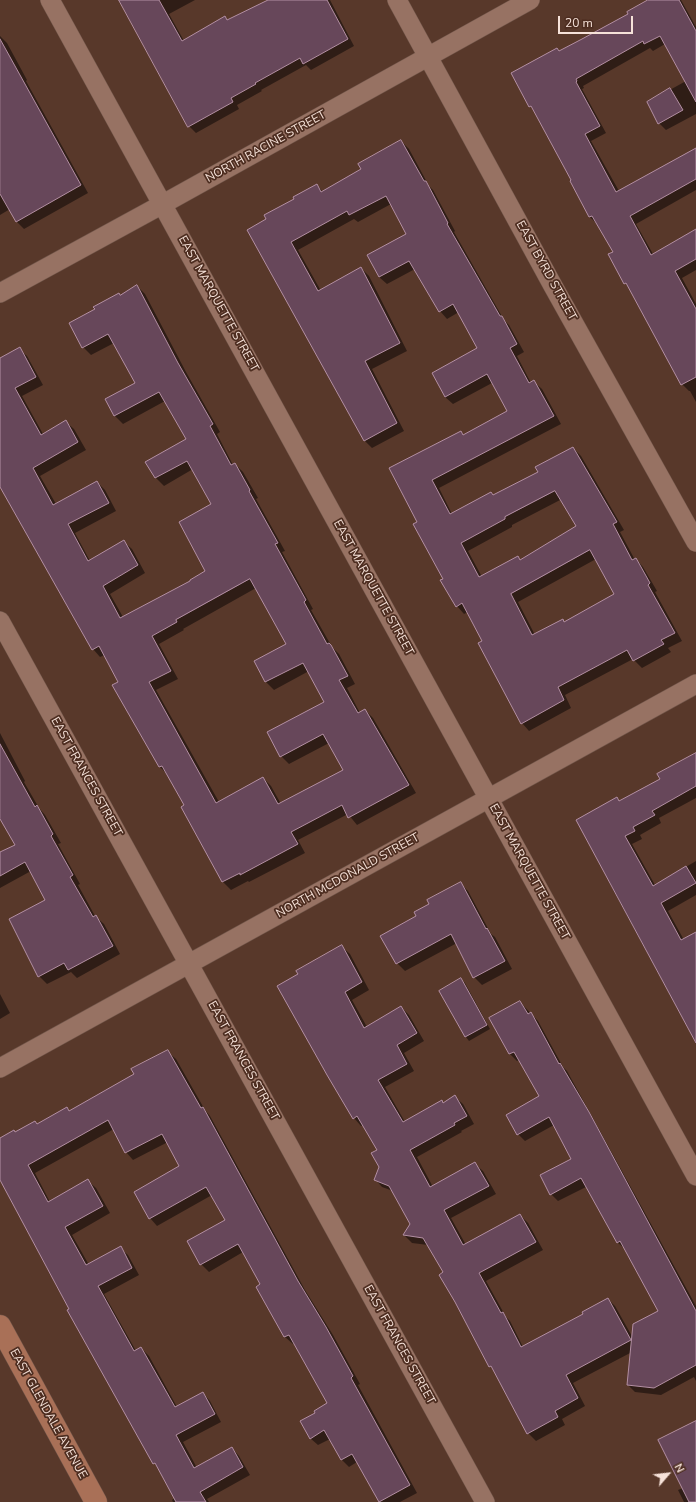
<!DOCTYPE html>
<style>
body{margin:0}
#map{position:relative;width:696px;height:1502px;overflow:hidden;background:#58382a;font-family:"Nunito Sans",sans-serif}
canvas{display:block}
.north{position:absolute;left:648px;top:1454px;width:40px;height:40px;-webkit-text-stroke:3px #4d2d20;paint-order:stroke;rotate:62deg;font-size:11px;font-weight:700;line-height:16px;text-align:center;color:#f6e2d9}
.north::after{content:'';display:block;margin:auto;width:14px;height:18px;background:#f6e2d9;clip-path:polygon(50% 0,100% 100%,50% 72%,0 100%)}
.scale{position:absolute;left:558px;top:16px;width:75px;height:18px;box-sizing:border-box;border:2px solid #f6e2d9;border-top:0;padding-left:5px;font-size:12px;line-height:14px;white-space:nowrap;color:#f6e2d9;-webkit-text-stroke:3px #4d2d20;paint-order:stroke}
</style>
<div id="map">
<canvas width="696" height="1502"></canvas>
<div class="north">N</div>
<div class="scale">20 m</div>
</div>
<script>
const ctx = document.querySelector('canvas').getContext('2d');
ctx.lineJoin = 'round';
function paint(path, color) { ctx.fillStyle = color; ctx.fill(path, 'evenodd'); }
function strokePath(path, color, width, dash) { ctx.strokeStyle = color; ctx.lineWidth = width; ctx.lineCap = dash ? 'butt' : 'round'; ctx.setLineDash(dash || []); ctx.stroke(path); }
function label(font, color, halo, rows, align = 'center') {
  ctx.font = font + ' "Nunito Sans",sans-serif'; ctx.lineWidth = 3.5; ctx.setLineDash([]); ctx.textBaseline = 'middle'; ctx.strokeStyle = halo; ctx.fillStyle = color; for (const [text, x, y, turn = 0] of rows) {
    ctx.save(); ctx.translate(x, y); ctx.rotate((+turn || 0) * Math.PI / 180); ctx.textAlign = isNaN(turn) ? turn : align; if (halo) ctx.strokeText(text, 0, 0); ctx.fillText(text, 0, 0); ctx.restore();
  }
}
const shadow = new Path2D(`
 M120,0h75l-26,14 15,27 41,-24 4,4 41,-21h60l24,46 -43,24 -5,-5 -45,25 1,1 -25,14 2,4 -43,24 -7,-7z
 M650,0h31l15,27v87l-30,16 -7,-7 -11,-21 38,-21 -21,-37 -12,7 -3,-3 -67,38 1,2 -2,1 24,44 -15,8 28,50 77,-42v41l-60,34 17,30 43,-23v39l-14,8 14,26v98l-6,-11h-1l-7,-7 -52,-96 -5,-5 -11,-31 -17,-28 -7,-7 -18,-37 -37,-69 -5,-5 27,-57 3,2 69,-37z
 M0,36l7,7 20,37 -1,1 62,112 -64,36 -8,-8 -6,-12 -10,6z
 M401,141l8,8 20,37 4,4 22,41 -1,1 50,88 5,5 15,27 -7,4 14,27 3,-1 8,7 19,35 -122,64 13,26 39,-21 3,3 45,-24 34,-24 8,8 43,74 -4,2 15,28 1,-1 7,8 14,24 -2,1 27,49 -14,7 3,4 -29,16 -9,-9 -68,36 6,13 -42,23 -7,-8 -38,-81 -16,-30 -4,2 -7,-8 -39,-84 -28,-53 71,-37 3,3 44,-24 -16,-28 -39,21 -8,-7 33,-48 -19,-37 -12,7 -7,-8 -25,-42 -28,15 -8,-7 28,-43 -16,-30 -33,18 -4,-3 -56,31 23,41 40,-23 8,8 38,75 -35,18 32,62 -32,17 -7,-7 -97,-222 49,-34 6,7 40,-23zM562,499l16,28 -58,33 -2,-3 -36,20 -14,-26 44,-24v-2zM596,559l19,36 -50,28 -2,-3 -28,15 -17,-33z
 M137,286l8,8 41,78 34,60 -3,2 16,31 2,-1 8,8 15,26 -2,1 29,52 -3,1 31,57 -2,1 21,37 7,7 16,30 -8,4 13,25 5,-3 8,8 43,75 -59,32 -9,-11 -50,26 7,13 -56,29 -1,-1 -17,9 -8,-8 -41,-75 4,-2 -18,-30 -8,-8 -55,-112 -5,2 -7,-8 -93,-164v-126l19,-10 8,7 16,29 -21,11 21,38 23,-12 8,7 12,21 -46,26 16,28 41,-22 8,8 11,21 -41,22 15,28 34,-19 8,7 13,24 -35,21 13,23 68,-36 15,-10 6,-66 -19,-36 -29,17 -8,-8 -9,-16 40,-23 -22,-38 -42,23 -8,-8 -8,-17 29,-16 -22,-40 -23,12 -8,-8 37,-51zM256,588l31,56 -32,17 11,21 8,8 35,-19 17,31 -45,54 8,8 40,-21 15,27 -63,34 -10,-18 -8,-8 -44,24 -63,-112 22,-11 -19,-35 25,-14 -1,-1z
 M0,733l25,48 -1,1 15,26 6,7 16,28 -3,1 22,40 -2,1 17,31 9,8 16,30 -43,24 -6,-6 -24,12 -8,-8 8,-76 -16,-29 -31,17v-34l16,-9 -16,-28z
 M696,754v44l-37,20 2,5 -21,12 2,4 -10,5 23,41 41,-24v34l-28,16 16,29 12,-7v110l-87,-161 2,-1 9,-79 42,-23z
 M460,883l8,8 23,43 4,3 17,32 -30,16 -8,-8 -17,-34 -52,28 -8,-8 -15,-27 36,-20 12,-12z
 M342,947l8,7 19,36 -17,10 15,27 34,-20 8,8 15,26 -20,12 10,18 -29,16 20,35 50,-25 8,7 11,20 -13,7 1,1 -45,25 16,30 42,-23 8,7 13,23 -45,24 15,27 54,-30 8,8 15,27 -57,31 20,36 4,4 13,26 61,-33 24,-15 7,7 18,32 26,-27 -34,-62 -8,-7 -31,-55 -28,14 -7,-7 22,-35 -19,-34 -29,16 -7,-7 23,-37 -21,-37 -3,1 -7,-7 -20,-36 30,-16 18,19 25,46 4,4 129,235v75l-2,-4 -33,18 -26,-3 -7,-7 4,-33 -59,31 12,23 -23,13 3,6 -29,16 -8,-8 -33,-62 -5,-5 -46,-94 -16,-27 -16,-2 -8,-8 7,-11 -18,-33 -11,-4 -7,-8 5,-13 -2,-16 -15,-25 -2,1 -7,-8 -55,-143z
 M461,979l4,4 25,46 -21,12 -3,-4 -26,-46z
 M0,994l10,19 -10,6z
 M168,1052l8,7 29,51 5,6 95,174 28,45 27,49 -2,1 59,108 -17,9h-20l-23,-40 -8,5 -8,-8 -11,-20 -12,6 -8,-7 6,-25 12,-9 -33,-61 -2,1 -8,-7 -28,-50 4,-2 -18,-33 -34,20 -8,-8 25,-44 -14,-25 -55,31 -7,-8 31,-51 -13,-25 -35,18 -7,-8 -12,-23 -79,44 15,29 38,-21 8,7 14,25 -38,22 17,30 31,-17 8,7 11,20 -35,19 32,57 5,-3 8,8 28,51 26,-14 7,8 11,21 -38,20 14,26 35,-20 7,8 11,19 -43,24 2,3h-36l-1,-2 3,-2 -16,-29 -5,-6 -151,-279 -3,-3v-38l37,-18 30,-17 3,3 65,-36z
 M696,1431v71h-12l-6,-12 5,-2z`);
const building = new Path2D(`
 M119,0h40l23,41 43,-25 2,4 41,-20h59l21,39 -45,25 -3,-6 -45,25 1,1 -25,14 2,4 -45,25z
 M648,0h31l17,31v71l-36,-66 -16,8 -1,-3 -67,38 1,2 -1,1 24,44 -15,8 31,58 80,-44v31l-66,37 21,39 45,-26v30l-21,12 21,38v68l-15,8 -55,-102 -2,1 -16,-30 5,-2 -21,-36 -3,1 -19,-36 1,-1 -40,-74 -2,1 -18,-34 46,-25 2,3 23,-12 46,-25 -1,-2z
 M0,39l81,146 -65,37 -16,-28z
 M670,88l13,22 -25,14 -11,-22z
 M401,140l23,41h2l22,42 -1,1 53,92h2l15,28 -7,4 19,35 5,-3 20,36 -122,64 18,34 41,-22 2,3 45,-23 -3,-5 38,-20 44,75 -4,2 19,36 4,-2 14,25 -2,2 27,48 -14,7 3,4 -31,17 -6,-11 -69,37 6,13 -43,24 -43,-81 4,-2 -20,-38 -6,4 -16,-27 3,-1 -30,-55 4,-2 -28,-54 72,-37 2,4 44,-24 -20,-37 -42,23 -13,-24 45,-25 -24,-44 -14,8 -30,-51 -30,16 -12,-22 39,-21 -20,-38 -37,19 -2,-4 -56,31 27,49 43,-24 39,76 -35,18 32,62 -33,18 -117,-211 19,-11 -2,-4 30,-16 -1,-2 24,-13 4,8 40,-23 -3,-5zM555,491l21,35 -56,34 -2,-4 -39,21 -18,-34 44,-24v-2zM590,550l24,44 -50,28 -1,-3 -31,16 -21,-41z
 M137,285l41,78 35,61 -3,2 21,39 4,-2 15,27 -1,1 29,52 -3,1 31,56 -2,2 23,42 2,-1 2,2 17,31 -9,4 19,33 7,-4 44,76 -61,33 -6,-13 -51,27 7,12 -58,31v-2l-18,9 -41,-75 3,-2 -22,-39 -3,1 -47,-82 6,-3 -19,-36 -7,4 -92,-163v-129l20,-11 16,30 -21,11 26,47 25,-15 12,22 -45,26 20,37 44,-24 12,22 -41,21 20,37 36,-21 14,25 -35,21 17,32 70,-37v-1l15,-9 -26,-49 32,-18 -24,-43 -32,17 -10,-16 41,-23 -27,-47 -45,24 -9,-17 30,-16 -27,-49 -26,14 -13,-25 26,-14 -2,-2 26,-14 1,2zM250,579l36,65 -32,17 11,21 38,-19 21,39 -57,30 13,25 43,-23 20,36 -65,34 -15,-27 -47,26 -67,-121 22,-11 -19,-35 25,-14 -1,-2z
 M0,744l35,63 2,-2 16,29 -2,2 22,39 -3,2 23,40 3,-2 17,31 -45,24 -4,-7 -26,14 -29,-58 36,-19 -20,-38 -25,14v-24l15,-7 -15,-26z
 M696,753v33l-44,25 3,4 -22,12 2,4 -10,5 28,50 33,-20 10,17 -35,20 20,37 15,-8v111l-120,-223 41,-23 2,4 41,-22 -3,-5z
 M461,882l25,47 1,-1 18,33 -32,17 -22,-44 -55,30 -16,-28 36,-20 -2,-4 15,-8 -2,-4z
 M342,945l20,37 -17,10 19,36 37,-22 16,27 -20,12 10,19 -29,16 25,42 39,-22 1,3 12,-8 12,21 -13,7 1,2 -45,25 20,37 45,-25 14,24 -45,24 19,35 57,-31 16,28 -57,31 22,40 2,-1 18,35 62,-33 -1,-2 26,-14 23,42 -65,35 12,23 -23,13 3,6 -31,17 -36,-68 -2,1 -34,-65 -16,-27 4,-3 -20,-34 -20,-3 7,-11 -21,-38 -15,-6 5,-13 -8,-14 6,-3 -20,-34 -4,3 -26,-44 -50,-89 21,-12 -2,-3z
 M461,978l26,47 -22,12 -26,-46z
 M520,1001l8,13 3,-2 28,52 1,-1 29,49 107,199v54l-42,23 -27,-3 6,-61 25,-13 -38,-70 -3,2 -36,-65 -31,17 -10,-20 31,-16 -22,-42 -32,18 -11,-20 33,-19 -25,-44 -5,2 -20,-36z
 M168,1050l33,58 2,-1 95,174 28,46 27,49 -2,2 59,107 -31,17 -27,-48 -11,6 -17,-30 -14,9 -10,-18 15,-8 -1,-2 13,-8 -38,-68 -5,2 -28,-50 4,-3 -22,-40 -38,21 -13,-24 38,-21 -19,-33 -57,32 -15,-27 45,-26 -17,-32 -37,19 -17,-33 -80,45 20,37 40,-23 15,27 -38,21 21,38 35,-19 11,22 -34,18 36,65 7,-4 34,60 28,-15 12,22 -39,21 18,33 38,-21 11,20 -43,25 6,10h-30l-21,-39 -2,1 -86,-154 2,-1 -69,-129v-42l14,-8 1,2 20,-11 2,3 30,-17 2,4 65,-37 -3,-5z
 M696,1421v81h-7l-31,-62z`);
const street = new Path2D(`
 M50,0l646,1176
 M397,0l156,286 143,256
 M0,293l163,-89 367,-204
 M0,621l485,881
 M0,1068l696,-384`);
const secondary = new Path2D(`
 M0,1326l96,176`);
const streetNames = [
 ["NORTH RACINE STREET",266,147,-29],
 ["EAST BYRD STREET",546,271,61],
 ["EAST MARQUETTE STREET",218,304,61],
 ["EAST MARQUETTE STREET",373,588,61],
 ["EAST FRANCES STREET",86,777,61],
 ["EAST MARQUETTE STREET",529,872,61],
 ["NORTH MCDONALD STREET",348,876,-29],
 ["EAST FRANCES STREET",243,1061,61],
 ["EAST FRANCES STREET",399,1345,61],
 ["EAST GLENDALE AVENUE",48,1414,61]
];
paint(shadow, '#0007');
paint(building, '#67475a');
strokePath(building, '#b38fa3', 1);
strokePath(street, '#705549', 20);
strokePath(secondary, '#705549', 23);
strokePath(street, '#977263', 19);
strokePath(secondary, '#a97057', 22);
label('12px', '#f6e2d9', '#4d2d20', streetNames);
</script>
